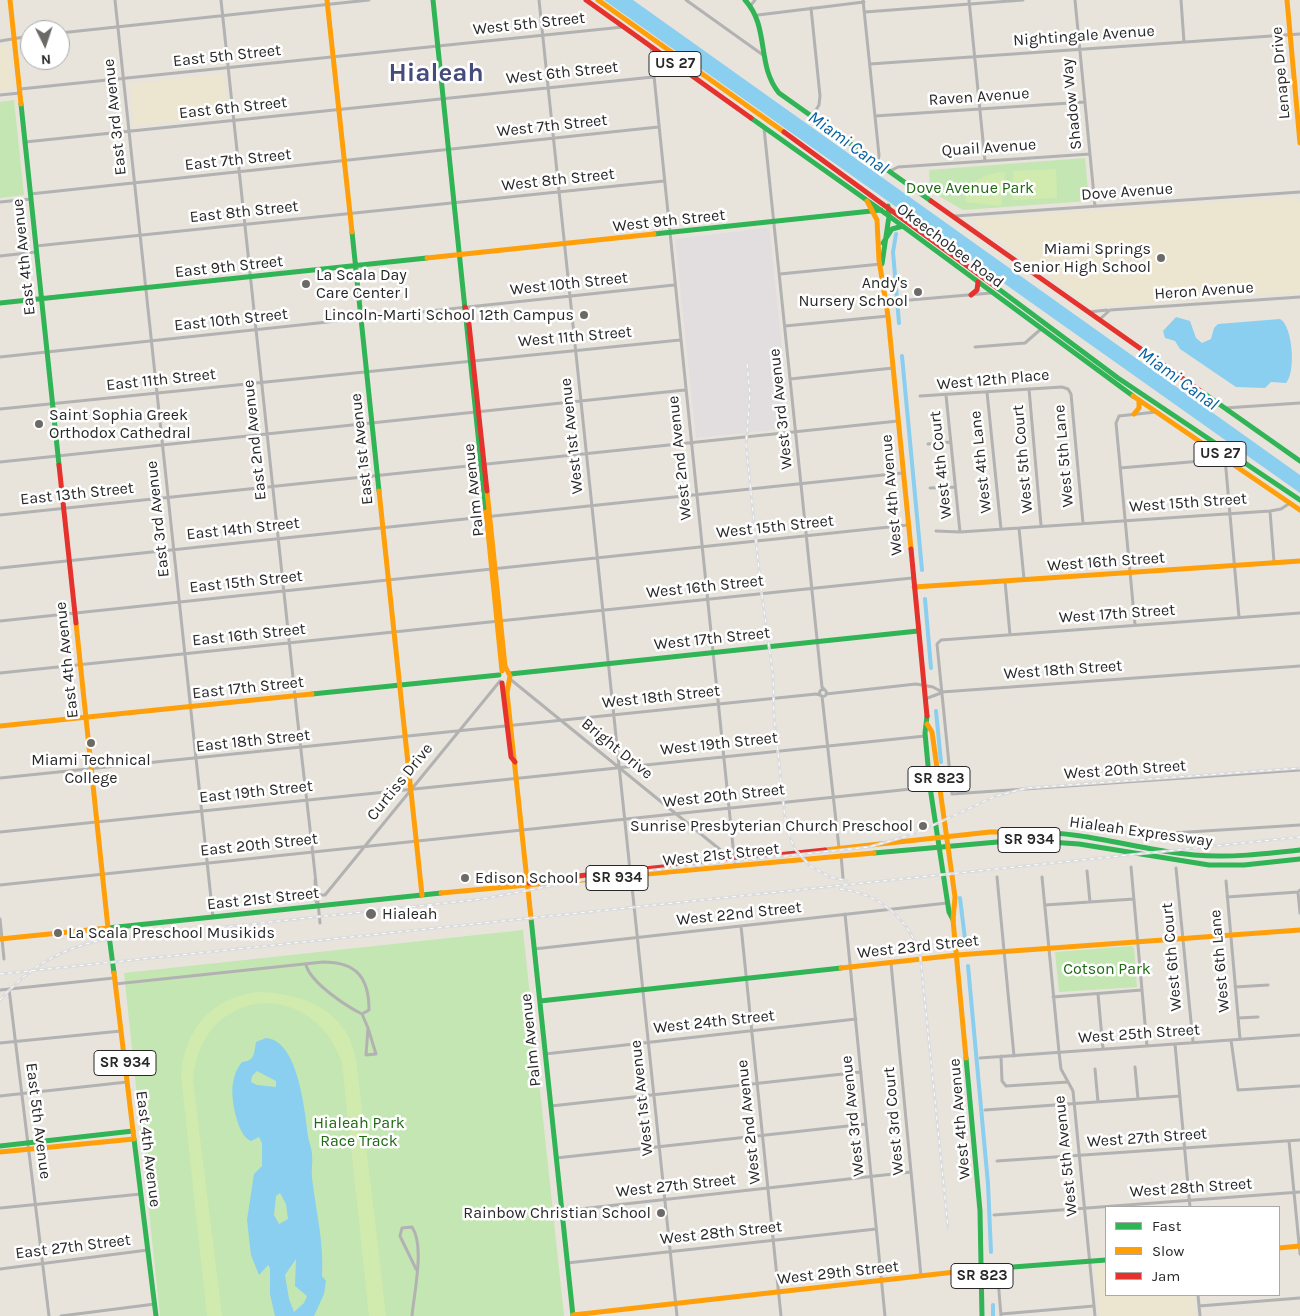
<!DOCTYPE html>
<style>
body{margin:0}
#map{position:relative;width:1300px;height:1316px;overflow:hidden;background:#e8e4dc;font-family:Karla,sans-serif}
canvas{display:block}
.legend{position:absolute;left:1105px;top:1206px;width:175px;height:90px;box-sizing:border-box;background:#fff;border:1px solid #a9a9a9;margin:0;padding:6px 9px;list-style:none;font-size:15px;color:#282828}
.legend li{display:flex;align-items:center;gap:10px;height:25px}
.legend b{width:25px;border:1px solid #a9a9a9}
.north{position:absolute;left:20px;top:20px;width:50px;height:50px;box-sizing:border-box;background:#fff;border:1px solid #a9a9a9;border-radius:50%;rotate:176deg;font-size:14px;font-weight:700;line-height:20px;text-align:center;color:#282828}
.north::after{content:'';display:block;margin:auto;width:18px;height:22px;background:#6b6a67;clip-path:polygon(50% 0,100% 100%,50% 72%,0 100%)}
</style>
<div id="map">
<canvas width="1300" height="1316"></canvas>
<ul class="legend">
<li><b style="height:6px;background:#30b455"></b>Fast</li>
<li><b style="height:6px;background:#ff9f0a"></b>Slow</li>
<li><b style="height:6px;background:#e5322d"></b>Jam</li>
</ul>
<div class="north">N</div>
</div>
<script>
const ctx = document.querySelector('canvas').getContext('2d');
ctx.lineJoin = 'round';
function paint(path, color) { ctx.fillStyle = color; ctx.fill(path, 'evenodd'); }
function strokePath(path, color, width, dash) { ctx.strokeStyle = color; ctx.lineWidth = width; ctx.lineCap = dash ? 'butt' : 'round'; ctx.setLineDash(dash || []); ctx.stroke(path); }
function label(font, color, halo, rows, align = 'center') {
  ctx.font = font + ' Karla,sans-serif'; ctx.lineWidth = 5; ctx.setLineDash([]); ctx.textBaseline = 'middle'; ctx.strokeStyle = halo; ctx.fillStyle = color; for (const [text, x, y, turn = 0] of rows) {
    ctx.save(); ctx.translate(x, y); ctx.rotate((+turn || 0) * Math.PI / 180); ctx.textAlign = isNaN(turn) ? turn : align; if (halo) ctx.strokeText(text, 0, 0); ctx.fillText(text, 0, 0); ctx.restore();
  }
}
const industrial = new Path2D(`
 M766,228l4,4 20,196 -94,10 -21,-199z`);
const education = new Path2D(`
 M10,45l4,44 -14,2v-45z
 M224,74l4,42 -94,9 -4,-41z
 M1296,197l4,6v89l-210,15 -116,-85 2,-3z
 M1095,1266h11v29h88l2,21h-96z`);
const green = new Path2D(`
 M14,100l10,95 -24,3v-96z
 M1085,158l4,43 -126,9 -33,-19 -1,-21z
 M523,930l41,386h-404l-36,-343z
 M1131,946l3,2 3,39 -78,5 -4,-40z`);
const pitch = new Path2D(`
 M1056,169l1,29 -45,2 1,-29z
 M1001,172l4,1 -4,33 -35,-4c1,-21 18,-27 35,-30z
 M257,992c34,0 75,12 91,44 4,7 6,16 8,23l30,257h-17l-27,-253c-30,-88 -143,-76 -149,18l29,235h-15l-26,-241c4,-46 30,-77 76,-83z`);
const water = new Path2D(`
 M604,0h29l667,475v18z
 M1176,317l14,4 6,17 6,5 9,-4 3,-11 4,-4 62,-5c13,7 16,54 6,64l-15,-1 -6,6 -29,-1 -56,-38 -5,-8 -10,-3 -2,-7z
 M266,1038c32,2 39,73 42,98 1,6 4,13 4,19 1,7 -1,15 0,23 4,34 12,63 10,98l4,5 -2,13 -10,22h-39l-5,-22v-26l-2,-3 -9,10 -8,-20 -4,-35 7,-46 8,-8v-23l-3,-6 -8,4c-14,-5 -21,-45 -18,-58 1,-8 4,-15 9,-21 13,-1 12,-9 14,-20zM257,1071l19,10v6l-19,-2 -6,-3 1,-6zM280,1193l6,11 2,15 -9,5 -5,-9 2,-19zM296,1259l-1,27 12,10 -3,7 -10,9 -5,-13 -4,-24z`);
const canal = new Path2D(`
 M896,234l-3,18 6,71
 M902,356l20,214
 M925,599l6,69
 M936,711l5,51
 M960,898l5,41
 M968,966l20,218 3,68
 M993,1316v-11`);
const street = new Path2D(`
 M115,0l98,917
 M221,0c24,232 48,464 74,696 8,76 18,152 25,227
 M539,0l91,870
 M686,0l77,55
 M863,0l16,155 -1,7
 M969,0l16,161
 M1075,0l20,206
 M1181,0l3,42
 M751,5l4,-5
 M811,8l9,88 -1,9 -7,11
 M865,12l158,-12
 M758,15l106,-13
 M60,33l309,-33
 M0,41l30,-5
 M651,47l84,819
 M870,64l430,-30
 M20,89l603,-62
 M0,95l20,-2
 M875,116l210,-14
 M764,128l58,559 3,3
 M25,142l628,-65
 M890,171l8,-4 192,-13
 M30,194l628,-67
 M0,202l31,-3
 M955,216l345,-24
 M36,246l628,-65
 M0,256l36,-4
 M780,274l101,-10
 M910,300l81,-7
 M1089,312l18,-2
 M1099,320l11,-10 190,-13
 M785,326l103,-10
 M975,347l50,-4 16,-14
 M0,357l674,-72
 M790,379l103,-11
 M1029,389l12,136
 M987,392l14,137
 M946,395l14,137
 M920,396l142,-9 6,2 3,5 12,129
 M1225,408l75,-5
 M0,409l680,-69
 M928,444l23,-2
 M1225,458l14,159
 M0,462l685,-72
 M1120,468l93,-8
 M930,488l25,-1
 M1270,511l4,51
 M0,515l898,-94
 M1019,528l5,51
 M936,531l24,1 310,-21 11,-2 9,-6
 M0,568l902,-95
 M1005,581l5,54
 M1300,613l-359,27 -4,4 15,150 348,-24
 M0,621l908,-96
 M1135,625l-19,-202 3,-7 37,-4
 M0,673l912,-95
 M510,679l213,173 6,8
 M819.5 693a3.5 3.5 0 1 1 7 0a3.5 3.5 0 1 1-7 0Z
 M826,694l90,-10 17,3 9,5 358,-26
 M822,696l17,152
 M925,699l16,-6
 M0,778l816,-84 4,1
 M0,832l925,-96
 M1157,834l143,-9
 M841,855l2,23
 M1131,867l16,179
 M1176,868l17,174
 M1087,871l3,31
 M631,877l46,439
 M997,877l17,179
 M1042,877l17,175 2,17 12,22 22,225
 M315,880l1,21 2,4
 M1226,881l14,158
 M0,885l930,-98
 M1298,892l2,21
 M319,895h6l175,-214
 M1227,897l71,-5 2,-2
 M1045,905l89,-6
 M845,914l40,402
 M0,919l4,40
 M741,926l40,390
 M534,949l413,-46
 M891,963l30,313
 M115,984l208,-22c33,0 46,15 46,48l-7,4c-16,-8 -51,-31 -56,-49
 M1235,987l33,-2
 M9,989l40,327
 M0,990l114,-12
 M1098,994l5,55
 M1053,997l89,-7
 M362,1014l6,14 -2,27 10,-1 -8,-26
 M1238,1018l20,-1
 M1231,1040l7,50 62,-4
 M0,1043l121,-12
 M1175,1044l15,163
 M545,1054l311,-35
 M1001,1056l1,25 4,5 62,-4
 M980,1058l320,-23
 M1135,1067l3,32
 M1095,1069l3,33
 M0,1096l127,-14
 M551,1106l310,-34
 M985,1110l195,-14
 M1289,1141l11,113
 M556,1158l310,-34
 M997,1161l303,-21
 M0,1208l141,-14
 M562,1211l349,-39
 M994,1215l306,-23
 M567,1263l309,-34
 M1001,1268l-3,11 3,37
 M0,1269l148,-19
 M1198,1295l2,21
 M1199,1306l101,-8
 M1001,1314l93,-8
 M61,1316l94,-12
 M412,1316c2,-23 13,-70 0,-89l-10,1 -2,8 16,33`);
const fast = new Path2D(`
 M433,0l53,512
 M745,0c25,27 11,65 34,93l152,108
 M21,104l38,361
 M751,118l138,98 244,180
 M352,232l27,259
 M654,234l227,-24
 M883,243l9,-14 11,-3
 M882,264l7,-48 -1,-10
 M996,287l122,91 182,122
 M0,303l427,-45
 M1202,392l98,69
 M510,674l408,-43
 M312,694l187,-19
 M927,716l-2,17 5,54 19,125 4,8
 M1032,832c55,0 107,18 162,23 35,3 71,-1 106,-5
 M874,853l146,-13 59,4 130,21h35l56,-6
 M531,918l42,398
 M114,973l-6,-45 333,-35
 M540,1001l301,-33
 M966,1058l14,153 2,105
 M134,1139l22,177
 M0,1146l133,-15
 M973,1270l133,-10`);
const slow = new Path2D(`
 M10,0l11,104
 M327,0l25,232
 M598,0l186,132
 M1287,0l13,143
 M867,201l10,19 2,40 9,56 23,233
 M427,258l227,-24
 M1133,396l167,114
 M1134,414l5,-6v-8
 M379,491l43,404
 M487,491l18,175 5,10 -3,17 24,225
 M486,512l16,159
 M914,587l386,-26
 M927,724l5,8 23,165 -2,23 13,138
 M0,726l312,-32
 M825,850l165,-18h42
 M441,893l433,-40
 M0,939l108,-11 -32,-305
 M841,968l116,-13 343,-25
 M0,1152l134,-13 -20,-166
 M1279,1248l21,-2
 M573,1315l400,-45`);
const jam = new Path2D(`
 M586,0l165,118
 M784,132l212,155
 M931,201l271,191
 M971,295l6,-5 1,-8
 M465,307l3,8 19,176
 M59,465l17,158
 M911,549l16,167
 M502,683l9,74 4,5
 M529,883l10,-3 286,-30`);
const rail = new Path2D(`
 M747,364l3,30 -4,51 15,144 12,86 1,41 12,112 9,21 15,17 20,11 17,4
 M840,889c38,4 68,29 80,65l28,274
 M0,974l1300,-137
 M0,1000c28,-32 61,-52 103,-60l380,-41 124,-24 262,-28 45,-13 82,-38 31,-8 273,-20`);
const markers = [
 [1161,258,5,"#6b6a67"],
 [306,284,5,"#6b6a67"],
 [918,292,5,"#6b6a67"],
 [584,315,5,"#6b6a67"],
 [39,424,5,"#6b6a67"],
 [91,743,5,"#6b6a67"],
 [923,826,5,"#6b6a67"],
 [465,878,5,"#6b6a67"],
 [371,914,6,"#6b6a67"],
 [58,933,5,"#6b6a67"],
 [661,1213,5,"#6b6a67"]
];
const shields = [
 [675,64,52],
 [1220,454,52],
 [939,779,62],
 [1029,840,62],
 [617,878,62],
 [125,1063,62],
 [982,1276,62]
];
const shieldNames = [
 ["US 27",675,64],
 ["US 27",1220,454],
 ["SR 823",939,779],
 ["SR 934",1029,840],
 ["SR 934",617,878],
 ["SR 934",125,1063],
 ["SR 823",982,1276]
];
const streetNames = [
 ["West 5th Street",529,24,-6],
 ["Nightingale Avenue",1084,36,-4],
 ["East 5th Street",227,56,-6],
 ["West 6th Street",562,73,-6],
 ["Lenape Drive",1281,73,-95],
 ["Raven Avenue",979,97,-4],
 ["Shadow Way",1072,104,-96],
 ["East 6th Street",233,108,-6],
 ["East 3rd Avenue",115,117,-96],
 ["West 7th Street",552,126,-6],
 ["Quail Avenue",989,148,-4],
 ["East 7th Street",238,160,-6],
 ["West 8th Street",558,180,-6],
 ["Dove Avenue",1127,192,-4],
 ["East 8th Street",244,212,-6],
 ["West 9th Street",669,221,-6],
 ["Okeechobee Road",950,246,37],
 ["East 4th Avenue",24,257,-96],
 ["East 9th Street",229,267,-6],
 ["West 10th Street",569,284,-6],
 ["Heron Avenue",1204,291,-4],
 ["East 10th Street",231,320,-6],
 ["West 11th Street",575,337,-5],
 ["East 11th Street",161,380,-6],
 ["West 12th Place",993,380,-5],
 ["West 3rd Avenue",781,409,-96],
 ["West 1st Avenue",572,436,-96],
 ["East 2nd Avenue",255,440,-96],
 ["East 1st Avenue",362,449,-96],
 ["West 5th Lane",1064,456,-95],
 ["West 2nd Avenue",680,458,-96],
 ["West 5th Court",1023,459,-95],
 ["West 4th Lane",981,462,-96],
 ["West 4th Court",941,465,-96],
 ["Palm Avenue",474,490,-96],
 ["East 13th Street",77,494,-6],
 ["West 4th Avenue",892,495,-95],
 ["West 15th Street",1188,503,-4],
 ["East 3rd Avenue",158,519,-96],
 ["West 15th Street",775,527,-6],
 ["East 14th Street",243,529,-6],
 ["West 16th Street",1106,562,-4],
 ["East 15th Street",246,582,-6],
 ["West 16th Street",705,587,-6],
 ["West 17th Street",1117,614,-4],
 ["East 16th Street",249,635,-6],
 ["West 17th Street",712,639,-6],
 ["East 4th Avenue",67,660,-96],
 ["West 18th Street",1063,670,-4],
 ["East 17th Street",248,688,-6],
 ["West 18th Street",661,697,-6],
 ["East 18th Street",253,741,-6],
 ["West 19th Street",719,744,-6],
 ["Bright Drive",617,749,39],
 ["West 20th Street",1125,770,-4],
 ["Curtiss Drive",400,782,-51],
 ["East 19th Street",256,792,-6],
 ["West 20th Street",724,796,-6],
 ["Hialeah Expressway",1141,832,8],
 ["East 20th Street",259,845,-6],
 ["West 21st Street",721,855,-6],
 ["East 21st Street",263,899,-6],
 ["West 22nd Street",739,914,-6],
 ["West 23rd Street",918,947,-6],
 ["West 6th Court",1172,957,-95],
 ["West 6th Lane",1220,961,-95],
 ["West 24th Street",714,1022,-6],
 ["West 25th Street",1139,1034,-4],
 ["Palm Avenue",531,1040,-96],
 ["West 1st Avenue",642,1098,-96],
 ["West 3rd Avenue",853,1116,-96],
 ["West 4th Avenue",960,1119,-95],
 ["East 5th Avenue",38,1121,83],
 ["West 3rd Court",894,1121,-95],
 ["West 2nd Avenue",749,1122,-96],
 ["West 27th Street",1147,1138,-4],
 ["East 4th Avenue",148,1149,83],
 ["West 5th Avenue",1066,1156,-96],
 ["West 27th Street",676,1186,-6],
 ["West 28th Street",1191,1188,-4],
 ["West 28th Street",721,1233,-6],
 ["East 27th Street",73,1247,-7],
 ["West 29th Street",838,1273,-6]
];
const parkNames = [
 ["Dove Avenue Park",970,188],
 ["Cotson Park",1107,969],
 ["Hialeah Park",359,1123],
 ["Race Track",359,1141]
];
const poiNames = [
 ["Miami Springs",1151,249],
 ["Senior High School",1151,267],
 ["La Scala Day",316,275,"left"],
 ["Care Center I",316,293,"left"],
 ["Andy's",908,283],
 ["Nursery School",908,301],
 ["Lincoln-Marti School 12th Campus",574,315],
 ["Saint Sophia Greek",49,415,"left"],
 ["Orthodox Cathedral",49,433,"left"],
 ["Miami Technical",91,760,"center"],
 ["College",91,778,"center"],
 ["Sunrise Presbyterian Church Preschool",913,826],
 ["Edison School",475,878,"left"],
 ["Hialeah",382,914,"left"],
 ["La Scala Preschool Musikids",68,933,"left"],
 ["Rainbow Christian School",651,1213]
];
const waterNames = [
 ["Miami Canal",848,143,36],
 ["Miami Canal",1178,379,36]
];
const townNames = [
 ["Hialeah",436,74]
];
paint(industrial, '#e2dee0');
paint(education, '#ece5cf');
paint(green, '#c4e6b2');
paint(pitch, '#d1ebae');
paint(water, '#8acef0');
strokePath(canal, '#8acef0', 4);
strokePath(street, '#b2b2b2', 3);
strokePath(fast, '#30b455', 5);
strokePath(slow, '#ff9f0a', 5);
strokePath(jam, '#e5322d', 5);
strokePath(rail, '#dcdcde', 3);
strokePath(rail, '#fff', 1, [4]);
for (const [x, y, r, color] of markers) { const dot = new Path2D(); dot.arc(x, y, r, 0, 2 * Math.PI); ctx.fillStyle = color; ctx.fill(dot); strokePath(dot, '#fff', 2); }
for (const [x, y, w] of shields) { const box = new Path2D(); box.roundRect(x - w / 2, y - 12.5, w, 25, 4); ctx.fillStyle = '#fff'; ctx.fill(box); strokePath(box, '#282828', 1); }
label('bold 15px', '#282828', null, shieldNames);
label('16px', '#282828', '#fff', streetNames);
label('16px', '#1f6913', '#fff', parkNames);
label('16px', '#282828', '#fff', poiNames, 'right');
label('italic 18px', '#0360a1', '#fff', waterNames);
label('bold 26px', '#454b7b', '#fff', townNames);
</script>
